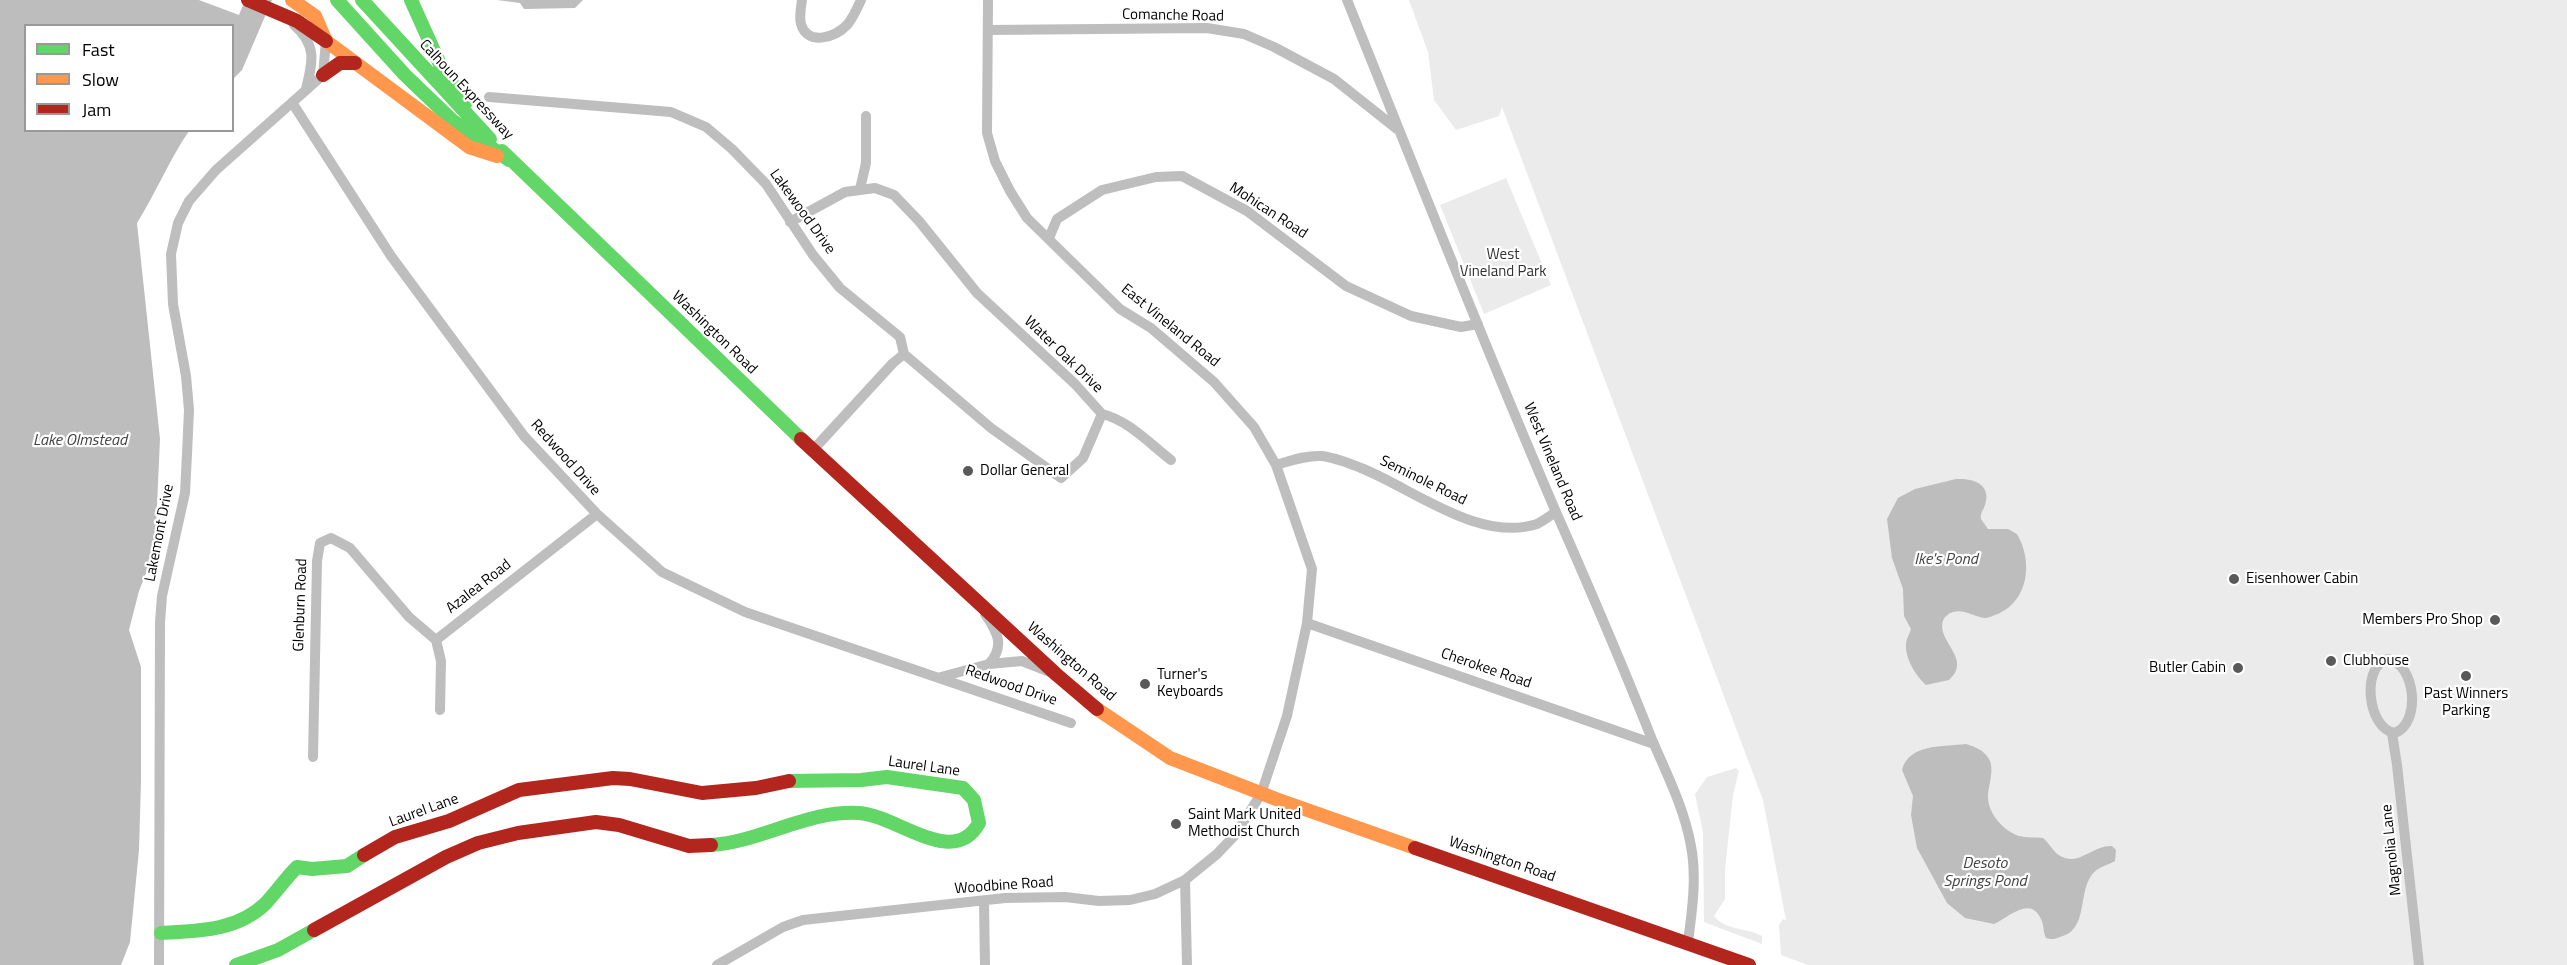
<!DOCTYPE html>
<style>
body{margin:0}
#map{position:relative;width:2567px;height:965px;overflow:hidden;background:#fff;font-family:"Titillium Web",sans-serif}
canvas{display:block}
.legend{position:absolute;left:24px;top:24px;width:210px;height:108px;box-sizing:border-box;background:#fff;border:2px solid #999;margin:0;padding:8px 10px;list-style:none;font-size:18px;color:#000}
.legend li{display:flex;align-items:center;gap:12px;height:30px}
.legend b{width:30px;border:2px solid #999}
</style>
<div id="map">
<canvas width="2567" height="965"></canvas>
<ul class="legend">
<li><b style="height:8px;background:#63d668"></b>Fast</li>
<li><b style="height:8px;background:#ff974d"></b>Slow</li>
<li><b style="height:8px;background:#b3261e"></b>Jam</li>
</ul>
</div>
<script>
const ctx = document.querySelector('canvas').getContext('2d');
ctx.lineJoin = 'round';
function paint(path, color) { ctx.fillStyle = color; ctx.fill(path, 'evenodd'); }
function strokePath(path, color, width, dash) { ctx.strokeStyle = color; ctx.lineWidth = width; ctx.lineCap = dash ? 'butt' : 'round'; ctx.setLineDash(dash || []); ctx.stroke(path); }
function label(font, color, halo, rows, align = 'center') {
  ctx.font = font + ' "Titillium Web",sans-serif'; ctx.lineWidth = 4.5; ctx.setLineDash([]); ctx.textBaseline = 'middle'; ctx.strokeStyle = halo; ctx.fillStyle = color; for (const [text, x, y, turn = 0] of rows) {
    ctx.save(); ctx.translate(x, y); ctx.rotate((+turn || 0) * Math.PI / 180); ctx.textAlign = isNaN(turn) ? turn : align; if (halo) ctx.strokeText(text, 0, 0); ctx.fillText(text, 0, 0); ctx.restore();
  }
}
const green = new Path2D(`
 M1409,0h1158v965h-759l-27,-10 -2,-30 4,-6 3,1 -23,-120 -261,-693 -3,9 -43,14 -22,-30 -6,-48z
 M1506,178l45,107 -67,29 -44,-109z
 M1736,768l3,3 -6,24 -8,74v30l-11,17c12,15 32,11 48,20v8l-58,-22 -1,-90 -8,-38 12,-17z`);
const water = new Path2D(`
 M0,0h199l40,15 6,-15h27l-30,70 -9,9 -1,-53h-206v104l163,1c-20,29 -33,62 -52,92l23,216 -5,111 -16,41 -10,39 12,37v113l-2,70 -9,92 -9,23h-121z
 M497,0h86l-8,8 -51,1 -4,-6z
 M1956,479c17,-1 36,5 29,26 -2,6 -5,8 -4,14l7,10h20l9,5c16,27 12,66 -19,80 -4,1 -9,4 -13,4 -11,-1 -20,-9 -32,-6 -4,1 -9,5 -10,9 -7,20 30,38 6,59l-23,5c-11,-10 -24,-31 -19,-46 1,-3 3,-6 4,-10l-7,-13 -1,-27 -11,-31 -5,-39 11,-21 17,-9z
 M1966,744c9,3 18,6 23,15 6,11 -1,27 -1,38 0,17 16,34 31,39 8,2 16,1 24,2 5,4 8,10 13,15 21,17 35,-8 56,-7l4,4 -1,11c-9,5 -18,6 -24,15 -13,19 -3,54 -31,61 -5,2 -8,3 -14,1 -3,-6 -2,-13 -5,-19 -11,-24 -33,-1 -47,5l-29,-6 -18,-15 -30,-55 -6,-33 2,-19 -11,-26c7,-27 42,-23 64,-26z`);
const street = new Path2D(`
 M802,0c-1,7 -3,17 -1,24 6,22 34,14 46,1 6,-7 10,-16 14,-25
 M1347,0c69,171 136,343 209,512 33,75 65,149 95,225 15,36 33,70 40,109 6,32 1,65 -3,96
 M294,25c23,20 19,36 12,64
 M988,30l219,-2 37,6 30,13 60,32 63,50
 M489,97l182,15 35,15 26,22 34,35 47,71 27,33 60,49 4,17 -11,9 -80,87
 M293,104l98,152 133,180 73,78 65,58 83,40 326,111
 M860,189l6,-26v-47
 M790,222l55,-30 30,-4 19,7 25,26 58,72 98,91 27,30 -19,44 -22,20 -70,-50 -87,-74
 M1049,238l8,-19 45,-29 54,-13 26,-1 65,35 99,75 65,30 50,11 17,-3
 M1102,414c26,6 48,30 69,46
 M1276,465c14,-4 30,-10 45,-9 13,1 27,7 40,12 51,20 118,75 176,56 6,-3 13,-8 19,-12
 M985,614c13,19 20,32 4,50
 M1307,623l347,121
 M2388,659c27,4 34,63 7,74 -28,-4 -34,-68 -7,-74z
 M941,677l48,-13 33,-3 28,11
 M440,710l1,-49 -5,-21 161,-126
 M2392,733l5,32 22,200
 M313,757l4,-196 3,-18 11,-5 19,10 59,69 27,23
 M1185,880l2,85
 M984,901l1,64
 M159,965l1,-343 2,-26 23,-103 2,-39 2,-44 -3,-34 -13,-72 -2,-50 7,-31 11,-22 27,-31 107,-95 3,-34
 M717,965l66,-38 20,-7 202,-22 60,-1 34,4 31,-1 25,-6 30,-14 32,-26 18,-19 26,-41 26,-78 20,-93 5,-54 -36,-104 -22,-38 -40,-45 -63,-54 -31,-19 -93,-91 -17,-27 -15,-30 -8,-28 1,-133`);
const fast = new Path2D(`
 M337,0l68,75 48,46 56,39
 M362,0l128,139
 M411,0l32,71 23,31
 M502,151l299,288
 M711,845c50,-3 96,-35 148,-32 39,3 95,56 120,10l-5,-23 -11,-12 -76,-11 -26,3 -72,1
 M161,933c37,-2 77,-2 105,-30 11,-12 20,-25 31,-36l15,2 35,-3 17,-11
 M236,965l42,-15 36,-20`);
const slow = new Path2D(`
 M292,0l23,16 11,25
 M326,41l143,106 28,9
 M1097,709l73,49 106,41 139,49`);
const jam = new Path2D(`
 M248,0l49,21 29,20
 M323,75l17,-12h15
 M801,439l256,236 40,34
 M1415,848l334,117
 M364,855l31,-18 54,-16 70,-31 94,-12 17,1 72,14 54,-5 33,-7
 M314,930l132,-73 32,-14 40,-10 78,-11 23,3 70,21 22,-1`);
const markers = [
 [968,471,6,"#595959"],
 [2234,579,6,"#595959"],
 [2495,620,6,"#595959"],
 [2331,661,6,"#595959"],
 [2238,668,6,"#595959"],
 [2466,676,6,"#595959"],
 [1145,684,6,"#595959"],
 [1176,824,6,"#595959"]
];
const streetNames = [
 ["Comanche Road",1173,16,1],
 ["Calhoun Expressway",466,90,47],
 ["Mohican Road",1268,211,33],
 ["Lakewood Drive",802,212,54],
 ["East Vineland Road",1170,326,39],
 ["Washington Road",714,333,44],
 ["Water Oak Drive",1063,355,44],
 ["Redwood Drive",565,458,48],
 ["West Vineland Road",1552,462,67],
 ["Seminole Road",1423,481,26],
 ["Lakemont Drive",160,533,-79],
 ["Azalea Road",479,587,-38],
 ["Glenburn Road",301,605,-88],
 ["Washington Road",1071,662,41],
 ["Cherokee Road",1486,669,19],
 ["Redwood Drive",1011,686,19],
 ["Laurel Lane",924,767,8],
 ["Laurel Lane",424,811,-20],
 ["Magnolia Lane",2392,850,-96],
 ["Washington Road",1502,860,19],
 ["Woodbine Road",1004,886,-4]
];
const parkNames = [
 ["West",1503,255],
 ["Vineland Park",1503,272]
];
const poiNames = [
 ["Dollar General",980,471],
 ["Eisenhower Cabin",2246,579],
 ["Members Pro Shop",2483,620,"right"],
 ["Clubhouse",2343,661],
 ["Butler Cabin",2226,668,"right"],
 ["Turner's",1157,675],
 ["Keyboards",1157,692],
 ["Past Winners",2466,694,"center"],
 ["Parking",2466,711,"center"],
 ["Saint Mark United",1188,815],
 ["Methodist Church",1188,832]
];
const waterNames = [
 ["Lake Olmstead",80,441],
 ["Ike's Pond",1946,560],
 ["Desoto",1985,864],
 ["Springs Pond",1985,882]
];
paint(green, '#ebebeb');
paint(water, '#bdbdbd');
strokePath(street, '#bebebe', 10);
strokePath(fast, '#63d668', 14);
strokePath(slow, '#ff974d', 14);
strokePath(jam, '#b3261e', 14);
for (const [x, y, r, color] of markers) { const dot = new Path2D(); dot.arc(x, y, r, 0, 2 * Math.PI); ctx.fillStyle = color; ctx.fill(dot); strokePath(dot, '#fff', 2); }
label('15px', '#000', '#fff', streetNames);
label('15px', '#313131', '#fff', parkNames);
label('15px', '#000', '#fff', poiNames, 'left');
label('italic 16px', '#424242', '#fff', waterNames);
</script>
